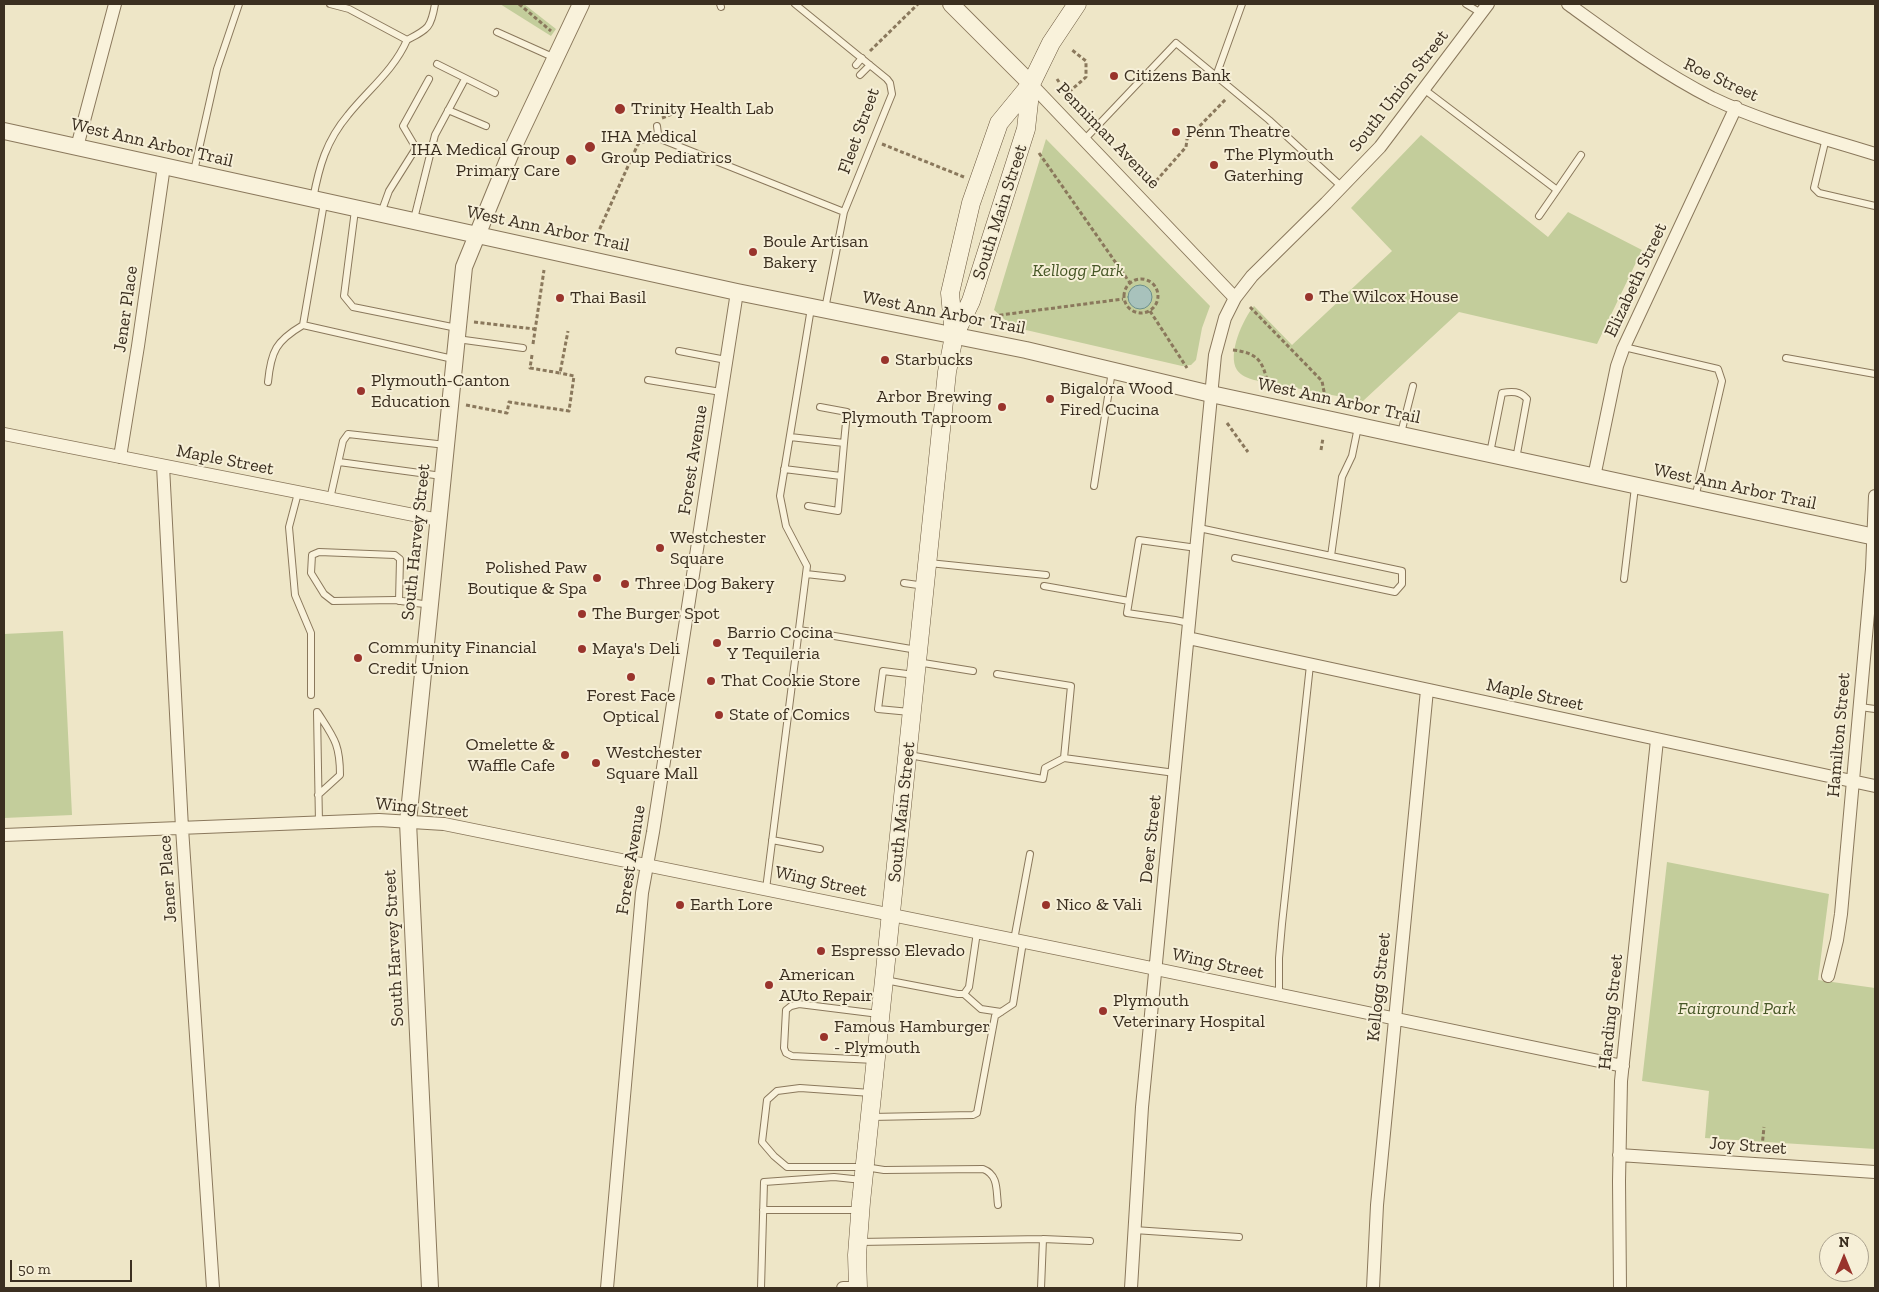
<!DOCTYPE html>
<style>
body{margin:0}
#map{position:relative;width:1879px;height:1292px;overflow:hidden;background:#eee6c7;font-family:"Zilla Slab",serif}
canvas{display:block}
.frame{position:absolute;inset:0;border:5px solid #3b2f20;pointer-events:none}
.north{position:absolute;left:1819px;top:1232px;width:50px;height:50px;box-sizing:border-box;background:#f6efd7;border:1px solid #aba28e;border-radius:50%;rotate:0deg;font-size:14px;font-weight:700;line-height:20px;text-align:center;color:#3b2f20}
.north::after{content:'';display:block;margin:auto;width:18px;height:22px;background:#99342c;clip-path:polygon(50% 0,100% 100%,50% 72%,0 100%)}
.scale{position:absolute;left:10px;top:1260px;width:122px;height:22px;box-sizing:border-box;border:2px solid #3b2f20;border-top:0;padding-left:6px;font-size:15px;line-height:18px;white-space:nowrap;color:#3b2f20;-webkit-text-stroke:4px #f6efd7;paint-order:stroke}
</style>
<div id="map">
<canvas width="1879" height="1292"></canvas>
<div class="frame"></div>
<div class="north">N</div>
<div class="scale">50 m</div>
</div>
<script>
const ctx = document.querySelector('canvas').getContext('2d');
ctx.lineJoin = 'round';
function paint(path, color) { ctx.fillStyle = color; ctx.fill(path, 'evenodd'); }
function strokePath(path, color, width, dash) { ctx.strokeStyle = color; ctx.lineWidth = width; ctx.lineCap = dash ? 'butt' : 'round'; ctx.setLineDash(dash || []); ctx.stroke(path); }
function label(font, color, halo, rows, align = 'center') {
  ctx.font = font + ' "Zilla Slab",serif'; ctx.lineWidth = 4; ctx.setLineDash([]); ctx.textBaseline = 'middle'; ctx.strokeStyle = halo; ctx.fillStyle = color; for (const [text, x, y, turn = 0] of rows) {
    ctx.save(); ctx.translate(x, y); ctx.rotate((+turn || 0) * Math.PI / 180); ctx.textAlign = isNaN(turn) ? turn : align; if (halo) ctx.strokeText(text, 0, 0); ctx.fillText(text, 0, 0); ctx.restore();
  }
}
const green = new Path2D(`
 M500,4h24l32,25 -5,7z
 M1421,135l127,102 20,-25 74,38 -45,94 -138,-32 -96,89 -109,-21c-6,-2 -13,-4 -17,-10 -10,-16 6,-51 17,-64l38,39 100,-94 -41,-43z
 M1046,139l164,167 -8,22 -6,32 -5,5 -9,1 -169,-39 -19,-17z
 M63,631l9,184 -68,3v-184z
 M1667,862l162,32 -11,86 57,8v161l-170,-11 4,-47 -67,-10z`);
const water = new Path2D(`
 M1128 297a12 12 0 1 1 24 0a12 12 0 1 1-24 0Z`);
const path = new Path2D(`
 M519,4l32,27
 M870,51l48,-47
 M1057,79l2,3
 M1069,92l17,-15v-16l-14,-11
 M662,118l18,-7
 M882,144l82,33
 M1039,153l91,130
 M1156,181l30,-34 1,-8 39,-40
 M597,235l41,-91 12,-4
 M1124 296a17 17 0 1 1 34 0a17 17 0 1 1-34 0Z
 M1250,307l72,74 3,16
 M1150,311l37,57
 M993,316l130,-17
 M474,322l61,7
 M533,344l11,-74
 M1233,350c25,3 30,11 35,35
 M532,355l-2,13 30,5 8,-42
 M466,405l41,8 2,-11 60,9 5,-35 -14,-3
 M1227,423l21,29
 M1321,450l2,-12
 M1762,1147l2,-20`);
const service = new Path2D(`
 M720,4l1,3
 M795,4l92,75 3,4 2,11 -48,118 -19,97
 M1242,4l-26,72 53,44 73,67
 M1466,4l15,9
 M497,32l58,26
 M407,40c21,-11 24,-12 28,-36
 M437,64l58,29
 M856,65l6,-7
 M860,75l10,-10
 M1425,90l132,100 24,-35
 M448,110l38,16
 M657,126l1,8 5,6 181,72
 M1826,138l-12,50 5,5 56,13
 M1084,140l92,-97 40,33
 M194,171l23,-102 22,-65
 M313,199c6,-32 13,-58 35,-84 20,-25 46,-45 59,-75l-58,-31 -19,-5
 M355,210l-11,86 9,11 104,21
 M381,213l8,-22 27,-43 -13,-22 26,-47
 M1539,216l18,-26
 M414,219l21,-84 30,-56
 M303,325l21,-122
 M457,339l66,9
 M1624,347l94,22 4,12 -27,117
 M679,351l47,9
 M1786,358l89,16
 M648,380l73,12
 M268,382c3,-31 8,-41 35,-57l150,34
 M820,407l27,5 -3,31
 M1401,433l12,-47
 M790,437l54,6 -6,68 -30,-5
 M1490,453l12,-60c10,-2 18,-2 25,6l-11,60
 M339,462l103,14
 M784,469l57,7
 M1094,486l18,-115
 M298,493l-9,34 6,68 16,38v62
 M330,499l13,-58 5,-7 98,11
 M1199,528l203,43v13l-7,8 -160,-34
 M1331,556l11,-79 10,-21 6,-29
 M929,563l117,12
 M806,574l36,4
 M1624,579l11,-92
 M904,583l21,3
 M1044,586l85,15
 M399,601l1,-42 -5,-4 -76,-3 -7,3 -1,18 13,21 9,7 62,-1c12,2 23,3 35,5
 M1189,623l-14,-3 -48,-7 12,-73 58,8
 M799,630l118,20
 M917,662l56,9
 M997,674l74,12 -7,72
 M1860,707l15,2
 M317,712l2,111
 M910,712l-32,-3 5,-38 32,4
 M318,713c16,25 22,31 22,62l-22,20
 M909,755l134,24 2,-11 19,-10 111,15
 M772,840l48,9
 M766,889l41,-323 -21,-40 -6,-30 31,-188
 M1014,940l16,-86
 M885,980l73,14h6l5,-7 8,-55
 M964,994l17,15 20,3
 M1279,995v-37l3,-34 28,-259
 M875,1060l-83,-4 -6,-3 -2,-5 2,-38 5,-4 8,-2 80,10
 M871,1093l-71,-5 -23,3 -10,9 -5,42 12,14 13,11h78l19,3 99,-1c16,6 13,22 15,36
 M871,1117l102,-2 4,-2 18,-97 18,-12 10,-62
 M763,1210h96
 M1134,1230l105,7
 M859,1242l184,-3 47,2
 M761,1288l3,-106 70,-5 28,3
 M1041,1288l2,-49`);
const minor = new Path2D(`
 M1568,4c47,34 93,68 144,94 52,25 109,39 163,56
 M1031,84l204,214
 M77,147l38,-143
 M4,434l435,86
 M120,457l18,-111 26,-180
 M163,466l19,362 31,460
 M1594,477l23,-111 6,-17 113,-242
 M1188,638l687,148
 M4,835l375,-15 65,4 635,129 544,113
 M1828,976l9,-36 4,-26 31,-345 3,-73
 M1619,1155l256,17
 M607,1288l35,-395 11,-61 84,-540
 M843,1288h15
 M1131,1288l11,-181 73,-752 10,-37 10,-20 17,-22 74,-73 54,-56 108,-143
 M1373,1288l4,-83 50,-515
 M1620,1288l-1,-107 2,-100 36,-341`);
const tertiary = new Path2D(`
 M951,4l80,80
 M4,131l733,161 289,58 185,44 664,143
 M430,1288l-22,-466 56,-555 48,-117 69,-146`);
const secondary = new Path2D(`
 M954,336l-4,-43 21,-90 28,-80 32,-39 20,-41 26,-39
 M858,1288l-1,-33 4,-53 86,-830 7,-36 17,-35 55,-172 5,-45`);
const markers = [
 [1114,76,5,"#99342c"],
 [620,109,6,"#99342c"],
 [1176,132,5,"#99342c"],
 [590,147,6,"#99342c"],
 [571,160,6,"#99342c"],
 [1214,165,5,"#99342c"],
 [753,252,5,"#99342c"],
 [1309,297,5,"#99342c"],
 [560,298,5,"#99342c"],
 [885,360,5,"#99342c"],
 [361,391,5,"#99342c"],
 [1050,399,5,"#99342c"],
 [1002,407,5,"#99342c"],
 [660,548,5,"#99342c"],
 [597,578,5,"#99342c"],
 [625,584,5,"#99342c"],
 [582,614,5,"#99342c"],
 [717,643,5,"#99342c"],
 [582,649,5,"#99342c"],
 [358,658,5,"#99342c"],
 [631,677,5,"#99342c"],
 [711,681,5,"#99342c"],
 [719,715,5,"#99342c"],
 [565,755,5,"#99342c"],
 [596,763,5,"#99342c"],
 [680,905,5,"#99342c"],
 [1046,905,5,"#99342c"],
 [821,951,5,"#99342c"],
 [769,985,5,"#99342c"],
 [1103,1011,5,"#99342c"],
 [824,1037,5,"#99342c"]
];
const poiNames = [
 ["Citizens Bank",1124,76],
 ["Trinity Health Lab",631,109],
 ["Penn Theatre",1186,132],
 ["IHA Medical",601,137],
 ["Group Pediatrics",601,158],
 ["IHA Medical Group",560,150,"right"],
 ["Primary Care",560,171,"right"],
 ["The Plymouth",1224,155],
 ["Gaterhing",1224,176],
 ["Boule Artisan",763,242],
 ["Bakery",763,263],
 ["The Wilcox House",1319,297],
 ["Thai Basil",570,298],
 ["Starbucks",895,360],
 ["Plymouth-Canton",371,381],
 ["Education",371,402],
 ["Bigalora Wood",1060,389],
 ["Fired Cucina",1060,410],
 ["Arbor Brewing",992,397,"right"],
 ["Plymouth Taproom",992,418,"right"],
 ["Westchester",670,538],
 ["Square",670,559],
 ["Polished Paw",587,568,"right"],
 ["Boutique & Spa",587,589,"right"],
 ["Three Dog Bakery",635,584],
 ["The Burger Spot",592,614],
 ["Barrio Cocina",727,633],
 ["Y Tequileria",727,654],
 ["Community Financial",368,648],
 ["Credit Union",368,669],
 ["Maya's Deli",592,649],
 ["That Cookie Store",721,681],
 ["Forest Face",631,696,"center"],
 ["Optical",631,717,"center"],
 ["State of Comics",729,715],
 ["Omelette &",555,745,"right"],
 ["Waffle Cafe",555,766,"right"],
 ["Westchester",606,753],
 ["Square Mall",606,774],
 ["Earth Lore",690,905],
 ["Nico & Vali",1056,905],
 ["Espresso Elevado",831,951],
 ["American",779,975],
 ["AUto Repair",779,996],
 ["Plymouth",1113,1001],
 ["Veterinary Hospital",1113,1022],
 ["Famous Hamburger",834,1027],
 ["- Plymouth",834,1048]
];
const streetNames = [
 ["Roe Street",1721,80,25],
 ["South Union Street",1399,91,-52],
 ["Fleet Street",859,131,-70],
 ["Penniman Avenue",1108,136,46],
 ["West Ann Arbor Trail",152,143,13],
 ["South Main Street",1000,212,-72],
 ["West Ann Arbor Trail",548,229,12],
 ["Elizabeth Street",1636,280,-65],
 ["Jener Place",126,309,-82],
 ["West Ann Arbor Trail",944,313,11],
 ["West Ann Arbor Trail",1339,401,12],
 ["Maple Street",225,460,11],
 ["Forest Avenue",693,460,-81],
 ["West Ann Arbor Trail",1735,487,12],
 ["South Harvey Street",416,542,-84],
 ["Maple Street",1535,695,12],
 ["Hamilton Street",1839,735,-85],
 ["Wing Street",422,808,5],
 ["South Main Street",902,812,-84],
 ["Deer Street",1151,839,-84],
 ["Forest Avenue",631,860,-81],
 ["Jener Place",168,879,-94],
 ["Wing Street",821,882,12],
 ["South Harvey Street",394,948,-93],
 ["Wing Street",1218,964,12],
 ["Kellogg Street",1379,987,-84],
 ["Harding Street",1611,1012,-84],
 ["Joy Street",1748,1146,4]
];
const parkNames = [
 ["Kellogg Park",1078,271],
 ["Fairground Park",1737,1009]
];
paint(green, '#c3cd9b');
paint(water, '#a8c2bc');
strokePath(water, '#6e918b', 1);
strokePath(service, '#8a785c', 8);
strokePath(minor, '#8a785c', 14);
strokePath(tertiary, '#8a785c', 18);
strokePath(secondary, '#6c593f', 19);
strokePath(path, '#8a785c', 3, [4, 2.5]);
strokePath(service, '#f9f2db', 6);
strokePath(minor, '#f9f2db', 12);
strokePath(tertiary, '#f9f2db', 16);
strokePath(secondary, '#f9f2db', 18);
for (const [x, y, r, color] of markers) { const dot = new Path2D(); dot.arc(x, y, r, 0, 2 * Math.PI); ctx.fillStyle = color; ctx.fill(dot); strokePath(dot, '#f6efd7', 2); }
label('18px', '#3b2f20', '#f6efd7', poiNames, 'left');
label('18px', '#3b2f20', '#f6efd7', streetNames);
label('italic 18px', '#475727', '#f6efd7', parkNames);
</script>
